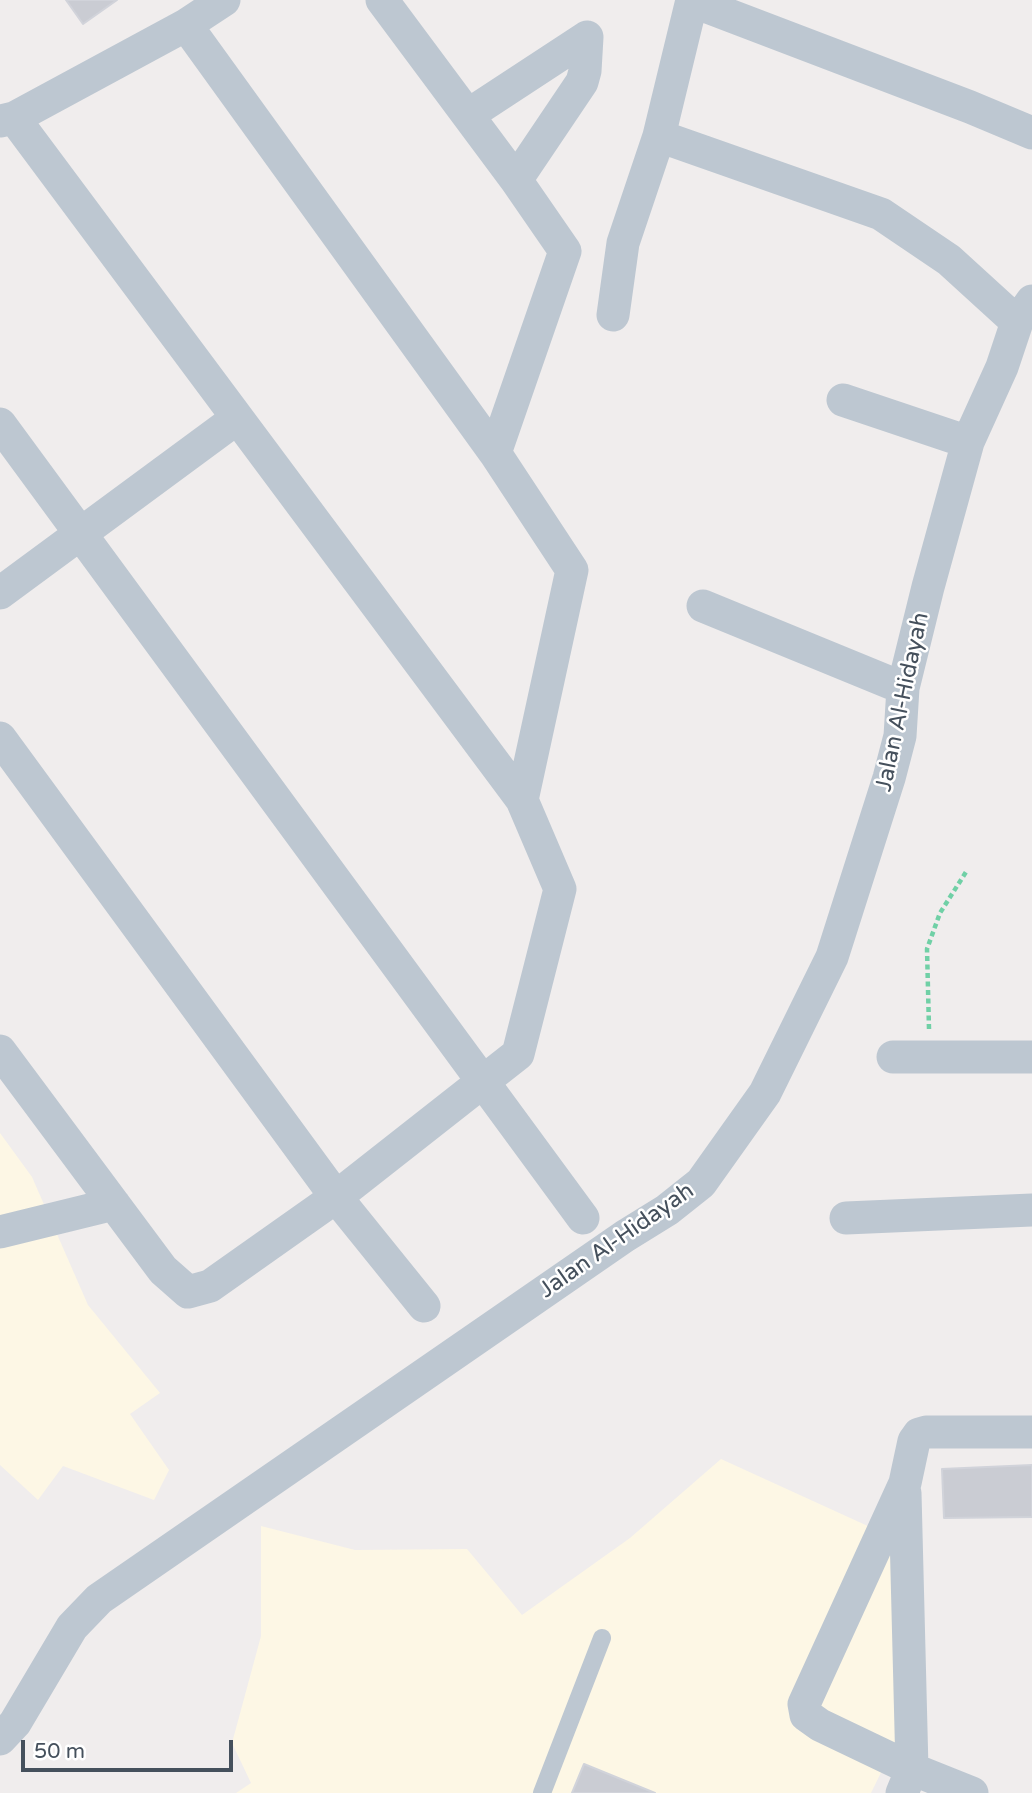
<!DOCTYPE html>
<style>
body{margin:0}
#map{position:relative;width:1032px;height:1793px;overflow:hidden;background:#f0eded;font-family:"Varela Round",sans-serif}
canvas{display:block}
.scale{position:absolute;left:21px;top:1740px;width:212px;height:32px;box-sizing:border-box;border:4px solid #45505c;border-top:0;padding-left:9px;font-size:21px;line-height:24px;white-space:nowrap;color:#45505c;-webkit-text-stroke:5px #fff;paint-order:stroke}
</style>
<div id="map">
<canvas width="1032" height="1793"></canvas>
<div class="scale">50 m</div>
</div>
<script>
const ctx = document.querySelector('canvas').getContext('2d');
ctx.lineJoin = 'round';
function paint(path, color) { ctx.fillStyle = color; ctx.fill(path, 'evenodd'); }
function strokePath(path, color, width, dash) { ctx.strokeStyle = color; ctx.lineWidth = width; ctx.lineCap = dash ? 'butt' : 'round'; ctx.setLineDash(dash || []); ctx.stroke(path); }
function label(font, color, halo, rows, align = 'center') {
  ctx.font = font + ' "Varela Round",sans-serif'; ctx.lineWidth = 5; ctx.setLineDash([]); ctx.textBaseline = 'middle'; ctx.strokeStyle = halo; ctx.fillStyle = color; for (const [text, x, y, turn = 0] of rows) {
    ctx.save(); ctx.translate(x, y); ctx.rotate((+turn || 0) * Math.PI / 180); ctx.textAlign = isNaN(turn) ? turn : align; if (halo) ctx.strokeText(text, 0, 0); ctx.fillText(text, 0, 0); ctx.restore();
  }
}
const commercial = new Path2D(`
 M0,1133l32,44 56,128 72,88 -30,21 39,56 -15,30 -91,-34 -25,34 -38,-35z
 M721,1459l184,84 6,168 -40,82h-635l15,-10 -19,-40 29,-107v-110l94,24 112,-1 55,66 108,-77z`);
const building = new Path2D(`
 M66,0h51l-34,24z
 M1032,1465v52l-88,1 -2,-49z
 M584,1764l71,29h-83z`);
const path = new Path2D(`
 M929,1029l-2,-80 13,-36 26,-41`);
const service = new Path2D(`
 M542,1793l60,-155`);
const minor = new Path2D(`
 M382,0l134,180 49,71 -70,202
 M692,1l278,106 62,26
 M468,115l119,-78
 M14,118l508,682
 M0,121l14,-3 172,-93 38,-25
 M659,136l222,78 68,46 68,62
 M516,180l66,-98 3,-11 2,-34
 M613,315l10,-72 36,-107 33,-136
 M843,400l125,42
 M0,424l583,794
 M0,593l236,-174
 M703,606l200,82
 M0,738l336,459 88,109
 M0,1051l163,219 25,22 22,-6 126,-89 182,-143 42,-165 -38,-89 50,-230 -77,-117 -309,-428
 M893,1057h139
 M846,1218l186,-8
 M0,1232l114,-28
 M0,1739l15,-16 57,-96 27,-28 526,-363 42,-26 34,-27 64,-90 67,-136 57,-179 11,-42 3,-48 25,-101 40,-145 34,-75 15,-45 15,-21
 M902,1793l10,-24 -7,-276
 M972,1793l-60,-24 -92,-44 -14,-10 -2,-11 101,-221 9,-42 5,-7 7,-2h106`);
const streetNames = [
 ["Jalan Al-Hidayah",903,702,-78],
 ["Jalan Al-Hidayah",617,1241,-35]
];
paint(commercial, '#fdf7e5');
paint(building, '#caccd3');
strokePath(building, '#d1d3da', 2);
strokePath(path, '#70d0a6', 4.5, [5, 3.5]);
strokePath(service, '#bdc7d1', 18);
strokePath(minor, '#bdc7d1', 33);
label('23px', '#45505c', '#fff', streetNames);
</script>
